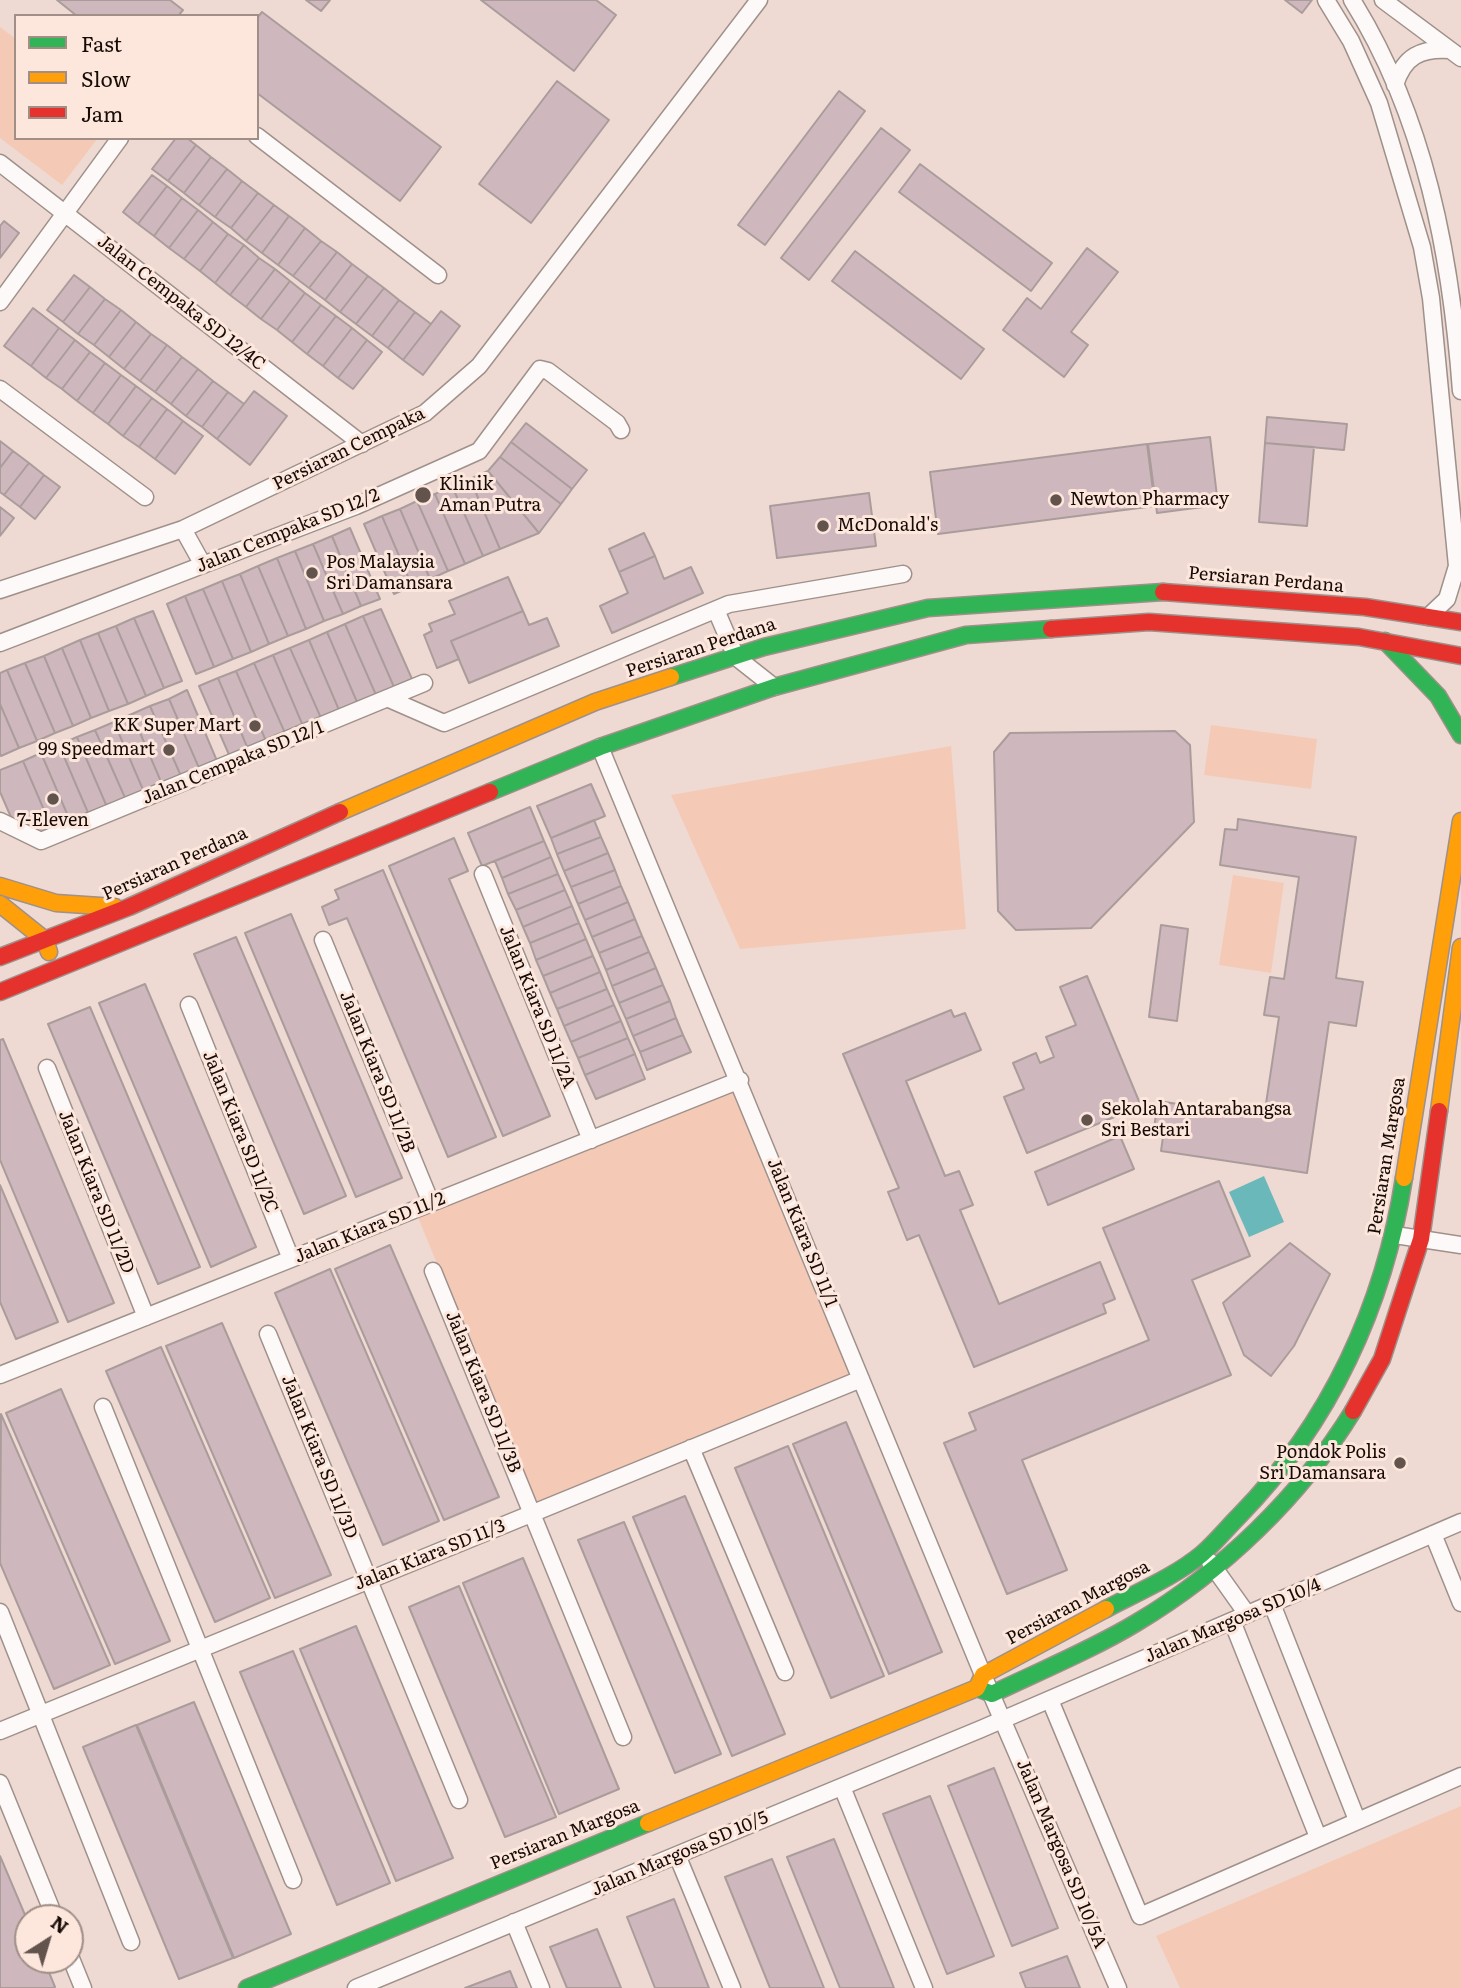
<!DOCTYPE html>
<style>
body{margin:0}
#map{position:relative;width:1461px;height:1988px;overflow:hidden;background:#eedad2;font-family:Literata,serif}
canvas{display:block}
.legend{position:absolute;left:14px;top:14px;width:245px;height:126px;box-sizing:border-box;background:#fde7dd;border:2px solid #a18f87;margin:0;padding:9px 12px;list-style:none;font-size:21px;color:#170b06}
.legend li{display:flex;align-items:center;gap:14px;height:35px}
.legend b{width:35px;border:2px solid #a18f87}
.north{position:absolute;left:14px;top:1904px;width:70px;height:70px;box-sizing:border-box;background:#fde7dd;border:2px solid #a18f87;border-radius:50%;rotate:37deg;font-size:19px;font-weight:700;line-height:28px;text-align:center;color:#170b06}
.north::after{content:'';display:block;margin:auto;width:24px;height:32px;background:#62534d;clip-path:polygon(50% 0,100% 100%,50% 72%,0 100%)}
</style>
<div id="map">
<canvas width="1461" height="1988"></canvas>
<ul class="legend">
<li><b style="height:9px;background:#30b455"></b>Fast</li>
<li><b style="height:9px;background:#ff9f0a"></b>Slow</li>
<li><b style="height:9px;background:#e5322d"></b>Jam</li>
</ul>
<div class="north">N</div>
</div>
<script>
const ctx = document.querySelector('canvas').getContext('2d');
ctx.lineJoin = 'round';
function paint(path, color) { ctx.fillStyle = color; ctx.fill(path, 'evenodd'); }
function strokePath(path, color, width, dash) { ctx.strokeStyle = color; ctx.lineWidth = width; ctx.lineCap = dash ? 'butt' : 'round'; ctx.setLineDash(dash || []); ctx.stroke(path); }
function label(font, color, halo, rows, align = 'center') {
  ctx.font = font + ' Literata,serif'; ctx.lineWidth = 6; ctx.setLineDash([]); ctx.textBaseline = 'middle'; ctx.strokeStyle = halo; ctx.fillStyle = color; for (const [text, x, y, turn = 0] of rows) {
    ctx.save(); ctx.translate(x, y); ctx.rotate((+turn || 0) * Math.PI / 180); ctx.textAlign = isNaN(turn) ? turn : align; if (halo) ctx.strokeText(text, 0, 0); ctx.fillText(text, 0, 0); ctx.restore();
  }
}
const green = new Path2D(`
 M0,27l16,12v99h82l-36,47 -62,-47z
 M1211,725l106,14 -6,50 -107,-14z
 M951,746l15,183 -226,20 -69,-154z
 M1233,875l51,8 -13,90 -52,-8z
 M735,1088l118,288 -317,128 -119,-289z
 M1461,1806v182h-281l-24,-52z`);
const water = new Path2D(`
 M1264,1176l20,46 -35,15 -20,-45z`);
const building = new Path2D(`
 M57,0h113l13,10 -5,6h-101z
 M306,0h24l-9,11z
 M481,0h115l20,15 -42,56z
 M1285,0h27l-10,13z
 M262,12l179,135 -41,54 -143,-108v-75z
 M557,81l52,39 -78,103 -52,-39z
 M839,91l26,20 -100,134 -27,-20z
 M881,128l29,22 -101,130 -28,-22z
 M176,138h11l9,7 -28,36 -16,-12z
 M196,145l15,12 -27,36 -16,-12z
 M211,157l16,12 -28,36 -15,-12z
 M920,164l132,99 -21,28 -132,-99z
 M227,169l15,12 -27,36 -16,-12z
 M152,175l15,11 -29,38 -15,-12z
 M242,181l16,12 -27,35 -16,-11z
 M167,186l15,12 -28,38 -16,-12z
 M258,193l16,12 -28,36 -15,-13z
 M182,198l16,12 -29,38 -15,-12z
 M274,205l15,11 -27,37 -16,-12z
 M198,210l15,12 -29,37 -15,-11z
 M289,216l16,12 -27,37 -16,-12z
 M4,221l15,12 -19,25v-32z
 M213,222l15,12 -28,37 -16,-12z
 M305,228l16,13 -28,35 -15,-11z
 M228,234l16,11 -29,38 -15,-12z
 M321,241l16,11 -28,36 -16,-12z
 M244,245l15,13 -29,37 -15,-12z
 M1087,248l31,24 -47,60 17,13 -24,32 -61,-47 24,-32 14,11z
 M855,251l129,98 -23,30 -129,-98z
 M337,252l15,12 -27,36 -16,-12z
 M259,258l16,11 -29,38 -16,-12z
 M352,264l16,12 -28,36 -15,-12z
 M275,269l15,12 -29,38 -15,-12z
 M74,275l16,12 -27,35 -16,-12z
 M368,276l16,12 -28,36 -16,-12z
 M290,281l15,12 -28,37 -16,-11z
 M90,287l15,12 -27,35 -15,-12z
 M384,288l15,12 -27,36 -16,-12z
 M305,293l16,12 -29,37 -15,-12z
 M105,299l16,11 -27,35 -16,-11z
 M399,300l16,12 -27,36 -16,-12z
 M321,305l15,11 -29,38 -15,-12z
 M33,308l26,20 -28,38 -27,-20z
 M121,310l15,12 -27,35 -15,-12z
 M441,311l19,15 -37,49 -20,-15z
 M415,312l16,12 -28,36 -15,-12z
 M336,316l16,12 -29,38 -16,-12z
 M136,322l15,12 -27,35 -15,-12z
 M59,328l16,12 -29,38 -15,-12z
 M352,328l15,12 -29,38 -15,-12z
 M151,334l16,11 -27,36 -16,-12z
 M75,340l15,12 -28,37 -16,-11z
 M367,340l15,12 -29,37 -15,-11z
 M167,345l15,12 -27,35 -15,-11z
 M90,352l15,11 -28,38 -15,-12z
 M182,357l16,12 -27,35 -16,-12z
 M105,363l16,12 -28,38 -16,-12z
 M198,369l15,12 -27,35 -15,-12z
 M121,375l15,11 -28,38 -15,-11z
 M213,381l15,11 -26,35 -16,-11z
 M136,386l16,12 -29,38 -15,-12z
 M254,391l33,25 -37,49 -33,-26z
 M228,392l16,12 -27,35 -15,-12z
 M152,398l15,11 -28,38 -16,-11z
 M167,409l16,12 -28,38 -16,-12z
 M1267,417l80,7 -3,26 -79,-7z
 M183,421l20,15 -28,38 -20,-15z
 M526,423l61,47 -15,19 -61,-47z
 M1210,437l8,68 -61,8 -9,-69z
 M0,441l13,10 -13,17z
 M511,442l61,47 -11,15 -61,-47z
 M1265,443l49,4 -7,79 -48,-4z
 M1147,444l8,62 -217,28 -8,-62z
 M13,451l16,12 -25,32 -4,-3v-24z
 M500,457l61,47 -22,29 -51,-62z
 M29,463l15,12 -24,32 -16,-12z
 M488,471l51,62 -39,16 -30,-70z
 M44,475l16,12 -25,32 -15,-12z
 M470,479l30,70 -17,7 -31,-70z
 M452,486l31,70 -18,8 -30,-70z
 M869,493l7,53 -99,12 -7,-52z
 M435,494l30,70 -17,7 -31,-70z
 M417,501l31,70 -18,8 -30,-70z
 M0,507l14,11 -14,18z
 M400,509l30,70 -18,7 -30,-70z
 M382,516l30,70 -18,8 -30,-70z
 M350,528l30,71 -19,7 -29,-70z
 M644,533l11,23 -36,16 -10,-23z
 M332,536l29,70 -18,8 -30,-70z
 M313,544l30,70 -19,7 -29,-70z
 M295,551l29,70 -18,8 -29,-71z
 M655,556l9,23 27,-12 12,26 -91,40 -12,-27 28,-13 -9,-21z
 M277,558l29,71 -18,7 -30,-70z
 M258,566l30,70 -19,8 -29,-70z
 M240,574l29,70 -18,8 -29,-71z
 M508,577l15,34 -72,30 8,18 -22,9 -13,-33 8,-4 -3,-7 26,-10 -6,-13z
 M222,581l29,71 -18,7 -30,-70z
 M203,589l30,70 -19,8 -29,-71z
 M185,596l29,71 -18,7 -29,-70z
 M381,609l31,70 -18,8 -31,-71z
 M153,611l29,70 -18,7 -30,-70z
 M523,611l6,14 18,-7 12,28 -90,37 -18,-42z
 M363,616l31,71 -18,8 -31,-71z
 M134,618l30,70 -18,8 -30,-70z
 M345,624l31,71 -19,7 -30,-70z
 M116,626l30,70 -18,8 -30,-71z
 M327,632l30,70 -18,8 -30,-70z
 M98,633l30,71 -19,7 -29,-71z
 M80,640l29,71 -18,7 -29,-70z
 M309,640l30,70 -18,8 -31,-70z
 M62,648l29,70 -18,8 -29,-70z
 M290,648l31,70 -18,8 -30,-71z
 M273,655l30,71 -18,7 -31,-70z
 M44,656l29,70 -18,7 -30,-70z
 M25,663l30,70 -18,8 -30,-71z
 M254,663l31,70 -19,8 -30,-70z
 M7,670l30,71 -18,7 -19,-44v-31z
 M236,671l30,70 -18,8 -30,-71z
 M218,678l30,71 -18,8 -31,-71z
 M187,690l30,71 -18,7 -30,-69z
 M169,699l30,69 -18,8 -31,-70z
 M0,704l19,44 -18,8 -1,-2z
 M150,706l31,70 -19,8 -30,-70z
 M132,714l30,70 -18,8 -30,-70z
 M114,722l30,70 -18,8 -31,-70z
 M95,730l31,70 -19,7 -30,-70z
 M1175,731l15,14 4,77 -103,106 -75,2 -18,-19 -4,-159 16,-19z
 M77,737l30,70 -18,8 -30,-70z
 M59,745l30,70 -18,8 -30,-70z
 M41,753l30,70 -18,8 -30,-70z
 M23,761l30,70 -12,5 -24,-5 -17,-39v-22z
 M591,784l14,32 -54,22 -14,-32z
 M530,807l14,34 -62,25 -14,-33z
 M1238,819l118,18 -20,141 27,4 -7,44 -27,-4 -22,151 -146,-22 2,-14 -10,-2 5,-34 106,16 15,-100 -15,-2 6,-38 14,2 15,-102 -79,-12 5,-36 12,1z
 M594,820l7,17 -44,17 -6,-16z
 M601,837l7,16 -44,18 -7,-17z
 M454,838l14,33 -19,8 101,237 -47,20 -114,-270z
 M544,841l7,16 -49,21 -7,-17z
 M608,853l7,17 -44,17 -7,-16z
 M551,857l7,17 -50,20 -6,-16z
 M383,870l113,267 -48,20 -101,-239 -18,7 -7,-18 17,-8 -4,-9z
 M615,870l6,16 -43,18 -7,-17z
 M558,874l7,16 -49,20 -8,-16z
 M621,886l7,16 -43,18 -7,-16z
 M565,890l7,16 -49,21 -7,-17z
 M628,902l7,17 -43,18 -7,-17z
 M572,906l7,17 -49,20 -7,-16z
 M291,914l111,264 -46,19 -111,-264z
 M635,919l7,17 -43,17 -7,-16z
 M579,923l7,16 -50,21 -6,-17z
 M1161,925l27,4 -11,92 -28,-4z
 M642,936l7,16 -43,18 -7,-17z
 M236,937l110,259 -42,18 -110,-260z
 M586,939l7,17 -50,20 -7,-16z
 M649,952l7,16 -44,18 -6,-16z
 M593,956l7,16 -50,21 -7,-17z
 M656,968l7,17 -44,18 -7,-17z
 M600,972l7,17 -50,20 -7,-16z
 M1087,976l54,130 -114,47 -23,-56 20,-8 -11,-26 23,-10 4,10 14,-6 -8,-20 30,-12 -16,-38z
 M145,984l111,263 -45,20 -112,-264z
 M663,985l7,16 -44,18 -7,-16z
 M607,989l7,16 -50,21 -7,-17z
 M670,1001l6,17 -43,18 -7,-17z
 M614,1005l7,16 -50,21 -7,-16z
 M90,1007l110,260 -42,17 -110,-260z
 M951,1010l3,7 11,-4 16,37 -75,31 39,95 14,-5 14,34 -13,5 39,94 101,-42 15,37 -12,5 3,9 -132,54 -55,-132 -12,5 -19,-48 11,-4 -56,-134z
 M676,1018l7,17 -43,17 -7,-16z
 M621,1021l7,17 -50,20 -7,-16z
 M683,1035l8,17 -44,18 -7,-18z
 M628,1038l7,16 -50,21 -7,-17z
 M3,1039l111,264 -46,19 -68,-162v-120z
 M635,1054l10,25 -49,20 -11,-24z
 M1120,1136l14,33 -86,36 -13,-33z
 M1219,1181l31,75 -58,24 39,95 -209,85 45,110 -60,24 -63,-151 32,-13 -7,-17 180,-73 -46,-112z
 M0,1185l58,137 -42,17 -16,-37z
 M1290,1243l40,31 -36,72 -23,30 -27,-21 -21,-52z
 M390,1245l109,252 -55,23 -109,-251z
 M330,1269l109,252 -56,24 -108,-252z
 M222,1323l109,252 -56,23 -109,-252z
 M161,1347l109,251 -55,24 -109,-251z
 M61,1389l109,252 -55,23 -109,-251z
 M1,1414l109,251 -56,24 -54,-126z
 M846,1422l96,230 -53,22 -96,-230z
 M788,1446l96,230 -53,22 -96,-230z
 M685,1496l100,238 -53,22 -99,-239z
 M624,1522l97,232 -46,19 -97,-233z
 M523,1558l96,231 -60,25 -96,-231z
 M459,1586l97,231 -51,20 -96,-230z
 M356,1626l97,232 -57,23 -96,-232z
 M293,1651l97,232 -53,22 -97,-233z
 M194,1702l97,232 -57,24 -97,-233z
 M136,1725l97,233 -54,21 -96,-232z
 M994,1768l64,160 -46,18 -64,-160z
 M930,1796l64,160 -47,18 -64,-160z
 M834,1839l60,149h-54l-53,-131z
 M0,1856l28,66v38h16l11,27 -2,1h-53z
 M772,1859l52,129h-54l-45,-111z
 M674,1899l35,89h-54l-28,-71z
 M597,1929l24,59h-54l-17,-41z
 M1067,1956l13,32h-54l-6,-15z
 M510,1971l7,17h-52z`);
const street = new Path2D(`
 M1326,0l25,41 28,62 43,144 9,51 26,268 -10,33 -19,18
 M1352,0c73,117 99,255 109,391
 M1383,0l78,58
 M1395,85c9,-29 26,-37 55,-35
 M257,136l181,139
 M0,163l362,281
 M0,302l120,-164
 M0,389l145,108
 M183,529l20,36
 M0,590l183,-61 242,-116 54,-47 280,-366
 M716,610l20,47 38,30
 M0,643l356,-137 123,-55 61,-82 8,2 69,52 4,7
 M389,699l55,24 285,-119 174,-30
 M600,747l383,928 135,313
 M0,821l41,20 383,-158
 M483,874l108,266
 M323,940l108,263
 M189,1005l102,254
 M47,1068l99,249
 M1395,1235l66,10
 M433,1271l190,466
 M268,1334l191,466
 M0,1375l740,-295
 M103,1407l190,473
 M691,1448l94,224
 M1433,1534l28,69
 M1210,1562l37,52
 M1272,1604l85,216
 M0,1612l131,330
 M1232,1621l86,216
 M1050,1700l90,216 321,-140
 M0,1731l861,-352
 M0,1783l55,135
 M842,1787l82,201
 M677,1855l55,133
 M514,1922l27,66
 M70,1956l13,32
 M356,1988l625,-259 480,-207`);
const fast = new Path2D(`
 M1385,641l53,55 23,39
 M671,677l93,-30 164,-39 235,-16
 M490,792l110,-45 174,-60 192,-52 85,-6
 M1106,1609c32,-17 68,-32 96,-55 14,-12 25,-26 37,-38 91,-93 145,-210 165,-338
 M977,1688l15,6c48,-23 99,-44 144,-71 86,-51 165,-127 217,-212
 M247,1988l401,-165`);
const slow = new Path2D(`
 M340,812l255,-110 76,-25
 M0,886l56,17 59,4
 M0,904l45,36 4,12
 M1439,1111l22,-164
 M1404,1178l57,-357
 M648,1823l329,-135 6,-13 123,-66`);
const jam = new Path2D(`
 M1163,592l202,15 96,15
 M1051,629l98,-7 210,15 102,19
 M0,957l129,-50 211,-95
 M0,992l490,-200
 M1353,1411l29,-52 39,-120 18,-128`);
const markers = [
 [423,495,9,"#62534d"],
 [1056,500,7,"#62534d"],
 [823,526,7,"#62534d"],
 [312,573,7,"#62534d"],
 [255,726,7,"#62534d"],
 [169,750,7,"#62534d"],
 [53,799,7,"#62534d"],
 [1087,1120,7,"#62534d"],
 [1400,1463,7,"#62534d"]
];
const streetNames = [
 ["Jalan Cempaka SD 12/4C",181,303,38],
 ["Persiaran Cempaka",349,449,-26],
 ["Jalan Cempaka SD 12/2",288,531,-22],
 ["Persiaran Perdana",1266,580,5],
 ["Persiaran Perdana",701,648,-18],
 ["Jalan Cempaka SD 12/1",233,763,-22],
 ["Persiaran Perdana",175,864,-24],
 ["Jalan Kiara SD 11/2A",537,1007,68],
 ["Jalan Kiara SD 11/2B",377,1072,68],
 ["Jalan Kiara SD 11/2C",240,1132,68],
 ["Persiaran Margosa",1387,1156,-81],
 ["Jalan Kiara SD 11/2D",96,1192,68],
 ["Jalan Kiara SD 11/2",370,1228,-22],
 ["Jalan Kiara SD 11/1",802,1233,68],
 ["Jalan Kiara SD 11/3B",483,1392,68],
 ["Jalan Kiara SD 11/3D",319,1457,68],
 ["Jalan Kiara SD 11/3",430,1555,-22],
 ["Persiaran Margosa",1078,1603,-28],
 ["Jalan Margosa SD 10/4",1233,1621,-23],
 ["Persiaran Margosa",565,1835,-22],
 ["Jalan Margosa SD 10/5",680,1854,-23],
 ["Jalan Margosa SD 10/5A",1061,1854,67]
];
const poiNames = [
 ["Klinik",439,485],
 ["Aman Putra",439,506],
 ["Newton Pharmacy",1070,500],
 ["McDonald's",837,526],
 ["Pos Malaysia",326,563],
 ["Sri Damansara",326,584],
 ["KK Super Mart",241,726,"right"],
 ["99 Speedmart",155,750,"right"],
 ["7-Eleven",53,821,"center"],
 ["Sekolah Antarabangsa",1101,1110],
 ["Sri Bestari",1101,1131],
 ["Pondok Polis",1386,1453,"right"],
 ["Sri Damansara",1386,1474,"right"]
];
paint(green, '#f4cab7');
paint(water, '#6bb8bb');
paint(building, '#ceb8be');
strokePath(building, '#ab9c9c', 2);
strokePath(street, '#9f908a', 19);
strokePath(fast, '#9f908a', 19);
strokePath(slow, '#9f908a', 19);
strokePath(jam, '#9f908a', 19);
strokePath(street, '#fcf9f8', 16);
strokePath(fast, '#30b455', 16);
strokePath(slow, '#ff9f0a', 16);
strokePath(jam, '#e5322d', 16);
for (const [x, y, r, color] of markers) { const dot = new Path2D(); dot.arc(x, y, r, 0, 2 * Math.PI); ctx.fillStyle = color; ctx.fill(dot); strokePath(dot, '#fde7dd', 2.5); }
label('18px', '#170b06', '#fde7dd', streetNames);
label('18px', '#170b06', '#fde7dd', poiNames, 'left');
</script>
